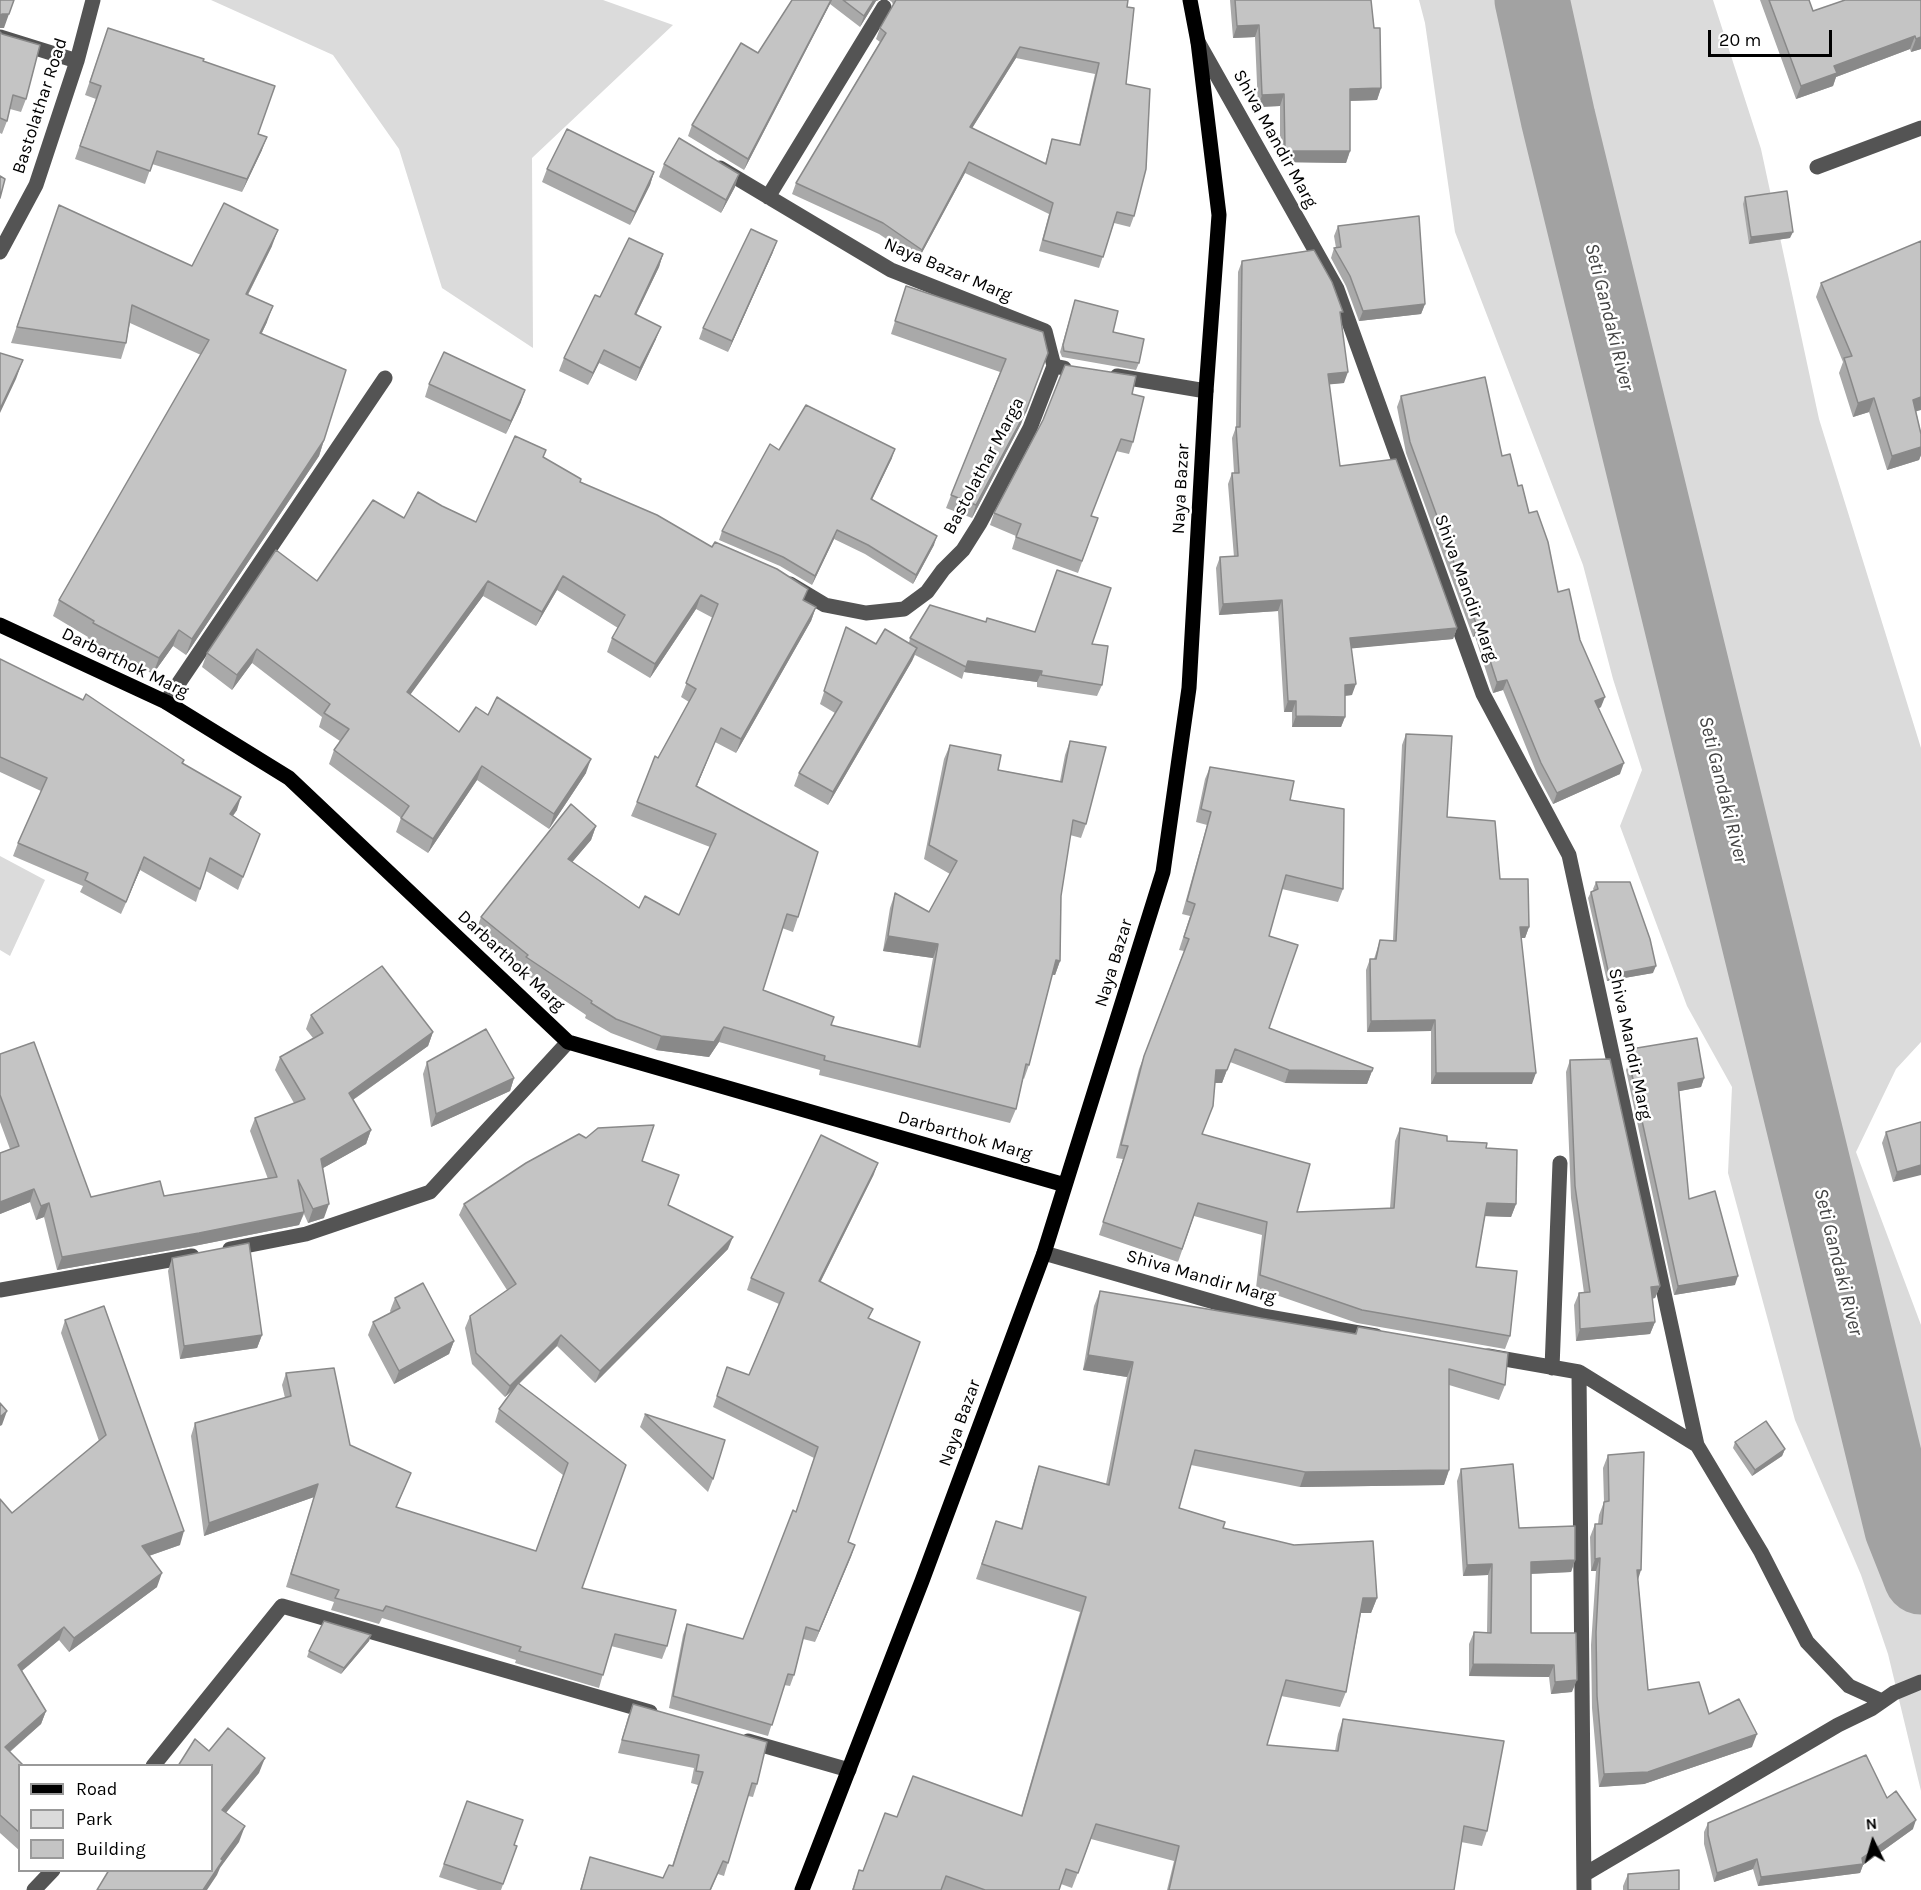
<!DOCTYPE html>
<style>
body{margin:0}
#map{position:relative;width:1921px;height:1890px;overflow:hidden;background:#fff;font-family:Karla,sans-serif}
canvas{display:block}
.legend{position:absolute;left:18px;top:1764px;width:195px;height:108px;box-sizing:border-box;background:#fff;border:2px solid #999;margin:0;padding:8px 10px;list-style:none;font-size:18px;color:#000}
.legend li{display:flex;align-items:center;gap:12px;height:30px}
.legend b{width:30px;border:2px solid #999}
.north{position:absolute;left:1843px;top:1812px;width:60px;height:60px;-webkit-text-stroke:4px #fff;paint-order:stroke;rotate:355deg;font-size:16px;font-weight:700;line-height:24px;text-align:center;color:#000}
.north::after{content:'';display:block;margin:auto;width:21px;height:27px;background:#000;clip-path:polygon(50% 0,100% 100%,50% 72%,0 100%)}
.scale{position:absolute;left:1708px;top:30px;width:124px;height:27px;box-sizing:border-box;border:3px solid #000;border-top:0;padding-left:8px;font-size:18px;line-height:21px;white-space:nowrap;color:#000;-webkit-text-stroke:4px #fff;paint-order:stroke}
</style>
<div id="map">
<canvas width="1921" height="1890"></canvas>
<ul class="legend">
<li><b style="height:8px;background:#000"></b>Road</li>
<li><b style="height:16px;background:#dbdbdb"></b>Park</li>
<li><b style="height:16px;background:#c4c4c4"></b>Building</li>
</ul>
<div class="north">N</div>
<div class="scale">20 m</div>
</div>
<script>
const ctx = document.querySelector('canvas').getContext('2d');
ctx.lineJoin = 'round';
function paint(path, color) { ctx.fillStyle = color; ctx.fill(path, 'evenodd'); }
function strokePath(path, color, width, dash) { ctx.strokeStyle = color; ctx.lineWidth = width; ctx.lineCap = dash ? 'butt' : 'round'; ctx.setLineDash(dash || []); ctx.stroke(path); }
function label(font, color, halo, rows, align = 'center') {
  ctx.font = font + ' Karla,sans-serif'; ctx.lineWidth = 5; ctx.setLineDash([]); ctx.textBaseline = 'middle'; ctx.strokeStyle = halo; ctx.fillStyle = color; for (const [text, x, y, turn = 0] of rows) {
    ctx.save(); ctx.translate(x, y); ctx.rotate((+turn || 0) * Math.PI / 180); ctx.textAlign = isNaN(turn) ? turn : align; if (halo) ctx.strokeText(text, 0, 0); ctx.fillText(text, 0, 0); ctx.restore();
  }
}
const green = new Path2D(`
 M211,0h392l70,25 -141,133 1,190 -91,-60 -43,-139 -66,-94z
 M1419,0h294l48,149 58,270 102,329v294l-25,27 -40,83 65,173v466l-33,-137 -27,-79 -66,-155 -67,-247 4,-86 -45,-81 -67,-180 22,-56 -29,-91 -30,-114 -128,-333 -30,-209z
 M0,856l45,24 -35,76 -10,-6z`);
const river = new Path2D(`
 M1532,0l26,118 344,1411 19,48`);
const minor = new Path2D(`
 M0,37l77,24
 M1198,42l139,247 146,405 86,161 128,590 -118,-73 -91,-16
 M1817,167l104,-39
 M720,168l171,102 154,61 9,35 10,2
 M768,197l116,-190
 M0,252l36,-67 41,-124 16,-61
 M1117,376l89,15
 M790,584l35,21 41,8 38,-4 23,-17 16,-22 20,-20 17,-27 50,-95 24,-62
 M166,702l219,-324
 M230,1249l76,-15 124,-42 138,-150
 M1044,1253l219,63 113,20
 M0,1290l192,-34
 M1552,1368l8,-205
 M1579,1372l5,518
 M1697,1445l64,107 46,90 42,44 33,15
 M748,1741l101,29
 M153,1766l129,-160 368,106
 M1585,1874l253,-149 33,-16 23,-16 27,-11
 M34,1890l19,-20`);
const major = new Path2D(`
 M0,625l166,77 123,76 279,264 497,143
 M802,1890l120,-309 122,-328 119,-381 26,-184 17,-297 13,-176 -21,-173 -8,-42`);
const wall = new Path2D(`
 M792,0h87l-3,1 -16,26 -30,-23 -86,166 -56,-34 4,-11 66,-72z
 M889,0h239l-1,7 -1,77 8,132 -4,11 -16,-4 -15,45 -60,-17 10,-37 -84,-41 -47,87 -39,-26 -87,-40 4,-11 84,-141 -4,-3 4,-11 13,-23 -1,-3zM1016,58l79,16 -16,71 -27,-6 -7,25 -73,-36z
 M1230,0h141l10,88 -4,12 -27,1v50l-4,12 -66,-1v-56l-22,1 -3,-70 -22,1z
 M1760,0h49l4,11 108,-11v49l-10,3 -1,-3 -74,28 -3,9 -37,13z
 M108,28l95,33 55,73 4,16 -20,42 -90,-28 -7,20 -70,-25 21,-60 -11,-4z
 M0,32l26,67 -5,13 -11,-3 -3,12 -5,13 -2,-1z
 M664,164l71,23 -14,26 -62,-36z
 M547,169l107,3 -4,13 -20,40 -88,-43z
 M1745,197l45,41 -41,6 -6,-40z
 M59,205l133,61 80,-20 -24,49 19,27 -5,11 62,107 -5,16 -133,199 -13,-9 -20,28 -66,-35 1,-2 -35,-21 6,-16 142,-245 -71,-32 -4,20 -5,16 -110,-16z
 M1338,226l87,78 -4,10 -62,7 -13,-35 -15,-28 3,-10h2l-2,-12z
 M773,252l-45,100 -29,-13 4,-11z
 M663,254l-4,13 -23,48 20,24 -20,42 -37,-18 -11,22 -29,-14 5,-13 36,-61z
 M1242,261l99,57 3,65 -15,1 11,82 117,162 -4,11 -102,9 1,47 -7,1v21l-4,10h-49v-15h-8l-6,-101 -59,4 -3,-47 4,-11h14l-6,-73 4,-11h2l-2,-35 4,-11 2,-155z
 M1821,283l95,128 5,23v21l-2,5 -32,10 -18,-58 -16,5 -14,-44 4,-11 -27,-65z
 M906,286l137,46 -22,92 -49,94 -26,-10 54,-136 -109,-38z
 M1075,300l38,32 26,31 -3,7 -74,-13 -2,-5z
 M429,384l92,18 -15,32 -81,-37z
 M1132,394l1,48 -4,12 -13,-3 -25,65 7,2 -20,55 -66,-24 4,-13 -26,-11 4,-12z
 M1401,396l101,60 16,30 40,106 22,48 21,67 -3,2 22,65 -67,30 -16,-30 -34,-84 -10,3 -1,-3 -17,-54 -2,1 -67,-184 -9,-46z
 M779,450l113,8 -20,41 62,46 -21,39 -48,-30 -31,-15 -22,46 -32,-19 -61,-26 3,-9z
 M543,457l37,25 236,125 -5,14 -75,132 -21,-11 -18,44 101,131 -5,15 -11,-4 -19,62 68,35 86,22 16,-89 -50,-7 7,-43 5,-15 34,19 21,-38 -26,-15 20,-100 6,-14 48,25 62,11 5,-26 5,-14 16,83 -5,14 -11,-3 -9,61 -1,65 -5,14h-3l-23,90 -5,14 -1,-1 -7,31 -6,14 -191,-48 1,-5 -101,-28 -10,15 -53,-7 -45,-17 -26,-15 1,-3 -65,-44 1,-2 -46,-38 5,-14 115,-91 -5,14 -19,22 67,46 40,7 31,-68 -79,-31 6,-14 21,-44 31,-56 -8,-5 32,-79 -17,-9 -46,69 -43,-26 5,-14 6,-10 -61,-38 -21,36 -53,-30 -73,98 49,38 29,-17 98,58 -37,56 -72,-49 -49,73 -32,-21 5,-14 -72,-54 5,-14 6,-9 -21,-14 3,-10 -70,-54 -20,27 -30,-23 5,-14 110,-72 87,-63 38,-12 34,16z
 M986,621l106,23 10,41 -5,11 -60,-9v-5l-73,-10 -2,7 -47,-24 -3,6 -84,144 -34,-19 5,-13 36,-60 -15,-9 26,-77 30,17 33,-1 1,-5z
 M0,659l184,101 -1,3 54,47 -4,6 27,18 -22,56 -32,-19 -10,31 -56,-32 -19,44 -41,-22 3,-6 -70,-30 5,-13 23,-52 -41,-19z
 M1406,734l41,83 53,62 29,48 -4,11h-4l11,146h-101v-53l-64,1 -1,-62 4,-11h4l6,-19h13l9,-195z
 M1210,767l80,33 53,89 -5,13 -56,-13 -13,47v92l103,43 -5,13 -82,-1 -55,-21 -8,21h-7l-13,52 95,77 93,-4 5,-67 5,-13 47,13 39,7 30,56 -5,13 -26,-1 -9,51 34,69 -5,13 -148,-26 -101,-35 6,-53 -68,-19 -16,46 -79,-27 24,-76 -7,-1 23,-89 45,-118 -5,-1 11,-34 -8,-2 25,-89 -11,-3 9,-43z
 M1596,882l57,91 -46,8 -19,-83 3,-6 3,-1 -1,-2z
 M311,1015l122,17 -5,14 -75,54 18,30 -5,14 -43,24 1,50 -16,5 -4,-9 -5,11 -105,21 -137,24 -13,-53 -8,3 -6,-18 -30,12v-61l10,-4 -10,-27v-68l91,143 73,-1 104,-17 -18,-48 5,-13 39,-15 -19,-33 5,-13 33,-19 -7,-9z
 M1631,1049l73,29 -3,9 -22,4 10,108 46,86 -61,10 -48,-225 3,-8 -1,-4z
 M1570,1060l90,226 -5,12 -3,1 3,23 -5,12 -74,7 -2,-36 5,-12h5l-13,-95 -5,-126z
 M427,1062l87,16 -4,13 -79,36 -8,-53z
 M1921,1122l-28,60 -11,-39 4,-11z
 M586,1138l56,23 26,44 60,44 -133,134 -38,-37 -38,38 107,81 -44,123 85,58 -5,13 -51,-13 -12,42 -84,-25 1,-3 -134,-42 -3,6 -48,-14 3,-8 -48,-15 28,-90 -110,39 -13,-100 4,-13 90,-25 -3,-13 4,-12 64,72 56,40 -10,23 140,43 27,-76 -68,-53 4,-13 15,-20 -9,8 -33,-33 -7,-36 5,-12 37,-26 -48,-75 5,-11z
 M874,1174l-54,108 53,27 -4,9 -21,224 7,3 -40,97 -12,-3 -9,36 -4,11 -6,-1 -16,51 -99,-28 14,-73 4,-11 56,15 53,-127 18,-54 -101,-51 14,-40 22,8 30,-71 -32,-14 4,-12z
 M172,1258l90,77 -5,13 -77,11 -12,-88z
 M1100,1291l255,43 3,-7 147,58 -6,15 -50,-15v85l-5,15 -144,2 -109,-22 -12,43 198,90 -6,15h-10l-15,79 -6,15 -59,-11 -14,49 68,6 3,-17 5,-15 144,112 -5,15 -21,-4 -7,48h-287l7,-29 -83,-22 -19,49 -11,-4 -2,6h-207l7,-20 4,1 34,-54 124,-1 59,-204 -104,-33 20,-58 25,8 13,-48 5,-15 67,18 21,-107 -44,-7 11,-64z
 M395,1298l59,43 -5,13 -55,30 -26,-49 5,-13 18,-9 -1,-2z
 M65,1320l115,225 -31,11 8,31 -88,65 -10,-12 -37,31 24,40 -5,13 -31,28 10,14v85l-20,-18v-334l12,14 87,-72 -38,-108z
 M645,1414l68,65 -5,13 -68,-65z
 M1735,1442l50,7 -3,7 -30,20 -19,-28z
 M1608,1455l30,125 10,110 61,24 43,33 -108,37 -45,3 -7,-79 -1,-63 5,-74h-5l-1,-34 5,-13h3l1,-9 5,-13 -1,-34z
 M1461,1469l58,59 56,32 -4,12 -40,2v59l41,59 -21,2 -2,-17 -80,-1v-32l5,-12 13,1 1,-58 -25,1 -6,-95z
 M371,1635l-2,6 -28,33 -34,-17 2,-6z
 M633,1704l124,80 -4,13 -5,-1 -24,80 -6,-2 -7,16h-131l10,-33 73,21 9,-12 26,-81 -7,-2 3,-15 -76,-15 10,-36z
 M1887,1798l26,31 -50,36 -3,8 -102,13 -5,-17 -39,13 -10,-38v-12l4,-9z
 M467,1801l47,44 3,1 -16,44h-23l-39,-13z
 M1628,1874l51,16h-56v-4z`);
const shadedWall = new Path2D(`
 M831,0h1l-2,4 -86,166 4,-11z
 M874,0h5l-3,1 -16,26 4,-11z
 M2,14h7l-5,14h-4v-12z
 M1259,25l-4,12 -22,1 4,-12z
 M1915,36l-5,13 -74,28 -3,9 -37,13 5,-13 33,-20z
 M1921,37v12l-10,3 5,-13z
 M1020,47l-4,11 -50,80 4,-11z
 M1381,88l-4,12 -31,1 4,-12z
 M1284,94l-4,12 -22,1 4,-12z
 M267,137l-5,13 -20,42 5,-13z
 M1285,151h65l-4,12 -66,-1z
 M969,162l-4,11 -47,87 4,-10z
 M654,172l-4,13 -20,40 5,-13z
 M739,174l-4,13 -14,26 5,-13z
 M278,230l-6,16 -32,64 6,-16z
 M1793,232l-3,6 -41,6 2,-7z
 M777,241l-4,11 -45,100 4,-11z
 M663,254l-4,13 -29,60 5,-13z
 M1425,304l-4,10 -62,7 4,-10z
 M273,306l-6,16 -13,27 6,-16z
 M661,327l-5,12 -20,42 4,-13z
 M604,350l-5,13 -11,22 5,-12z
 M1048,353l-27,71 -49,94 4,-13z
 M23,360l-7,19 -16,34v-4z
 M1348,372l-4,11 -20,2 4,-11z
 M525,390l-4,12 -15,32 5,-13z
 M1921,397v13l-14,4 6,-14z
 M1874,398l-5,14 -16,5 5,-14z
 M324,440l-5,16 -133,199 6,-16z
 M1921,447v8l-2,5 -32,10 5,-14z
 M895,449l-3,9 -24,50 3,-9z
 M837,530l-3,9 -22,46 3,-9z
 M937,536l-3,9 -21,39 3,-9z
 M563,576l-6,14 -21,36 6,-14z
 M488,581l-5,15 -81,110 5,-14z
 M701,595l-5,14 -46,69 5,-14z
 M1282,600l-4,11 -59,4 4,-11z
 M816,607l-5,14 -75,132 5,-14z
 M1477,626h2l-4,10 -2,1z
 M1457,628l-4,11 -107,10 4,-11z
 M179,630l-6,16 -20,28 6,-16z
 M917,648l-5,13 -84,144 5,-13z
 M257,649l-5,14 -20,27 5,-15z
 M968,661l74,10 -5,11 -73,-10z
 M1507,680l-4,10 -10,3 4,-11z
 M1356,684l-4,11 -11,1 4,-11z
 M1605,697l-4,10 -10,5 4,-11z
 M1288,701h8l-4,11h-8z
 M1296,716l49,1 -4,10h-49z
 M721,728l-6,14 -24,58 5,-14z
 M591,759l-5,14 -37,56 5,-15z
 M1624,763l-4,11 -67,30 4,-11z
 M482,766l-5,14 -49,73 5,-14z
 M241,797l-4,13 -12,16 5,-12z
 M596,826l-5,14 -28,33 5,-14z
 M144,857l-4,13 -19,44 5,-12z
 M1520,927h9l-4,11h-9z
 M888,936l50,8 -5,14 -50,-7z
 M1056,960l4,1 -5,14 -5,-1z
 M1656,966l-3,7 -46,8 2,-6z
 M1435,1020l-4,11 -64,1 4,-11z
 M724,1027l-5,15 -10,15 -53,-7 5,-14z
 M433,1032l-5,14 -84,60 5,-13z
 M1235,1049l-13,34h-11l5,-13z
 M1289,1070l83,1 -5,13 -82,-1z
 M1436,1073h100l-4,11h-101z
 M514,1078l-4,13 -79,36 5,-13z
 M1704,1078l-3,9 -26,5 3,-9z
 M371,1130l-5,14 -50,28 5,-13z
 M878,1163l-4,11 -59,119 4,-12z
 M1921,1165v10l-28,7 4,-10z
 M34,1189l-4,13 -30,12v-12z
 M49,1203l-5,14 -8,3 5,-14z
 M1487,1203l29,1 -5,13 -28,-1z
 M329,1204l-5,14 -16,5 5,-14z
 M304,1212l-5,13 -105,21 -137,24 5,-13z
 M733,1237l-5,12 -133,134 5,-12z
 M1738,1276l-3,9 -61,10 4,-9z
 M1660,1286l-5,12 -8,1 4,-12z
 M1655,1322l-5,12 -74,7 4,-12z
 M262,1335l-5,13 -77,11 4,-13z
 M561,1335l-4,11 -52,51 5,-11z
 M454,1341l-5,13 -55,30 5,-13z
 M1088,1355l45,7 -6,15 -44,-7z
 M7,1411l-5,14 -2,1v-9z
 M1785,1449l-3,7 -30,20 3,-6z
 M1449,1470l-5,15 -144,2 5,-15z
 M318,1484l-4,13 -110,39 5,-13z
 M184,1531l-4,14 -43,15 5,-14z
 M855,1545l-4,12 -36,85 4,-11z
 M1600,1558l-4,13h-5l4,-12z
 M1575,1560l-4,12 -45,2 5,-12z
 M1492,1564l-4,11 -25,1 4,-11z
 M1637,1570h4l-4,13z
 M162,1573l-5,14 -88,65 5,-14z
 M1363,1598h14l-6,15h-13z
 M64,1627l-5,13 -46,38 5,-13z
 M371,1635l-2,6 -28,33 3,-6z
 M1473,1664l81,1 -5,12 -80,-1z
 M1577,1680l-5,12 -21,2 4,-12z
 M46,1711l-5,13 -41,36 5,-13z
 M1757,1734l-5,13 -108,37 -45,3 5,-13z
 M265,1758l-6,15 -43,52 6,-15z
 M1916,1820l-3,9 -50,36 -3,8 -102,13 3,-9 101,-19z
 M245,1826l-6,16 -19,26 -3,7 -10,15h-4l18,-31z
 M1757,1859l-4,10 -39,13 3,-9z`);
const building = new Path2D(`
 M0,0h14l-5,14h-7l-2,2z
 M792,0h39l-83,159 -56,-34 49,-82 17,10z
 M843,0h31l-10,16z
 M896,0h232l-1,7 7,1 -8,76 24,5 -4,80 -12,47 -17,-4 -14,45 -60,-17 10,-37 -84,-41 -47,88 -39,-27 -87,-40 90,-150 -6,-5zM1020,47l79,16 -19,82 -28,-6 -6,25 -76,-37z
 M1235,0h136l3,28h6l1,60 -31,1v62h-65l-1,-57 -22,1 -3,-70 -22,1z
 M1769,0h40l4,11 32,-11h76v37l-5,2 -1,-3 -81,30 3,7 -36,13z
 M108,28l96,31 -1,2 72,25 -17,48 9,3 -20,42 -90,-28 -7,20 -70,-25 21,-60 -11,-4z
 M0,32l2,2 38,11 -14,54 -13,-4 -6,26 -7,-3z
 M567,129l87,43 -19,40 -88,-43z
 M679,138l60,36 -13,26 -62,-36z
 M0,176l5,3 -5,19z
 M1787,191l6,41 -42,5 -6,-40z
 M224,203l54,27 -32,64 27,12 -13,27 86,37 -22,70 -132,199 -13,-9 -20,28 -66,-35 1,-2 -35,-21 150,-260 -77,-35 -6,38 -109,-16 42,-122 133,61z
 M1419,216l6,88 -62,7 -13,-35 -16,-28 7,-1 -3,-21z
 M751,229l26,12 -45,100 -29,-13z
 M629,238l34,16 -28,60 26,13 -21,41 -36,-18 -11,23 -29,-15 31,-63 5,2z
 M1921,241v156l-8,3 8,34v13l-29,9 -18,-58 -16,5 -14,-45 8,-2 -31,-73z
 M1314,250l18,32 11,30h-3l8,60 -20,2 12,92 56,-7 61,169 -107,10 6,46 -11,1v32l-49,-1v-15h-8l-6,-101 -59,4 -3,-47 18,-1 -6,-83h7l-3,-46h4l2,-166z
 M906,286l137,46 5,21 -22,58 -50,94 -25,-10 55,-136 -111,-38z
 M1075,300l43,11 -5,21 31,7 -5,24 -75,-12 -1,-6z
 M444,352l81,38 -14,31 -82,-37z
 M0,353l23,7 -23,49z
 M1065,365l71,11 -4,18 12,3 -11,45 -12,-3 -30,77 7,2 -16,43 -66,-24 5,-13 -27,-11 49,-93z
 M1485,377l17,79 8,-2 8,32 4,-1 7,28 8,-2 11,31 10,50 11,-3 11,51 25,57 -10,4 29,62 -67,30 -16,-30 -34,-83 -10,2 -1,-3 -17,-53h-2l-67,-184 -9,-46z
 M806,405l89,44 -24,50 66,37 -21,39 -48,-30 -31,-15 -22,46 -32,-19 -61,-26 48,-87 9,6z
 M515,436l31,14 -3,7 38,22 -1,3 77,33 55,32 3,-5 62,27 31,20 -5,11 13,7 -75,132 -20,-11 -25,58 122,66 -20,65 -11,-3 -24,76 71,27 -3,8 89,22 18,-103 -50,-8 7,-43 34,19 28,-51 -28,-16 21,-100 51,10 -3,15 64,12 8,-41 36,6 -20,77 -13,-4 -12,76 -1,65 -4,-1 -27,105 -3,-1 -10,45 -192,-49 1,-4 -101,-29 -10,15 -53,-6 -45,-17 -25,-16 1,-2 -66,-44 2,-2 -47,-38 90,-113 25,22 -28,33 71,49 6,-12 34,19 37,-81 -79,-32 18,-46 3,2 38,-69 -10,-6 32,-79 -17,-9 -46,69 -43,-26 13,-23 -62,-39 -21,36 -54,-31 -81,111 52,40 17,-25 12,8 9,-18 94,62 -37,55 -72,-48 -49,73 -32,-21 8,-12 -75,-56 15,-21 -25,-16 6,-9 -73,-55 -20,26 -30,-22 69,-103 41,31 56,-81 31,18 14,-26 24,14 34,16z
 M1057,570l54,18 -19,56 16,2 -6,39 -61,-10 1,-4 -74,-10 -2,6 -56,-29 20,-33 56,17 1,-4 48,14z
 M846,627l30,17 9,-15 32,19 -84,144 -34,-19 43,-71 -18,-11z
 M0,659l83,41 3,-6 98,66 -2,3 59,34 -11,17 30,20 -17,43 -33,-19 -10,31 -56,-32 -18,45 -41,-22 3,-7 -70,-30 29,-65 -47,-21z
 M1406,734l46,2 -5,81 48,4 5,58h28l1,48h-9l16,146h-100l-1,-53 -64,1 -1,-62h6l4,-19 16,1z
 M1210,767l84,14 -4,19 54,9 -1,80 -57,-14 -17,61 29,9 -29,83 104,40 -1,3 -83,-1 -54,-21 -8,21h-11l-3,36 -11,28 108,30 -13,48 97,-4 6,-80 47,8v5l40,2 -1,5 31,2 -1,54 -29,-1 -11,64 41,4 -7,65 -148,-26 -102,-35 7,-53 -69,-19 -16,46 -79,-27 25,-76 -7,-1 23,-89 45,-117 -5,-2 11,-33 -8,-3 24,-89 -10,-3z
 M1596,882h34l20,57 6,27 -47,9 -18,-83 7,-3z
 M382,966l51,66 -84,61 22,37 -50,29 8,45 -16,5 -15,-29 6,32 -105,21 -137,24 -13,-54 -8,3 -7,-17 -34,13v-49l19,-7 -19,-51v-41l34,-12 57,155 69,-16 4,15 113,-19 -22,-59 50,-19 -25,-42 43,-24 -12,-18z
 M486,1029l28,49 -78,36 -9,-52z
 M1697,1038l7,40 -26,5 11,116 26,-8 23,85 -60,10 -49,-225h5l-3,-12z
 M1610,1059l50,227 -9,1 4,35 -75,7 -1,-36 11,-1 -15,-106 -5,-126z
 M1921,1122v43l-24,7 -11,-40z
 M654,1125l-12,36 37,14 -11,30 65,32 -133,134 -39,-36 -51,51 -34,-33 -6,-37 46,-32 -52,-80 62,-41 53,-29 7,4 12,-10z
 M821,1135l57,28 -59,118 54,28 -5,9 52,24 -72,200 7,3 -36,86 -13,-4 -12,48 -6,-1 -16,51 -99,-29 14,-72 56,15 50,-129 3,2 22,-65 -101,-51 10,-29 22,8 35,-82 -33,-15z
 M249,1243l13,92 -78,11 -12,-88z
 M423,1283l31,58 -55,30 -26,-49 27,-14 -5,-10z
 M1100,1291l256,43 2,-7 150,26 -3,32 -56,-16v101l-144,2 -110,-22 -16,58 46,14 -2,6 71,17 79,-4 4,57h-14l-17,94 -60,-12 -19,65 71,6 5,-32 161,22 -17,90 -23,-5 -10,64h-285l10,-44 -83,-22 -18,49 -12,-4 -7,21h-74l-39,-14 -5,14h-88l6,-20 4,1 22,-58 12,4 16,-41 109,40 64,-219 -104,-33 14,-43 26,8 17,-63 70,19 24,-123 -45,-7z
 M104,1306l80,225 -42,15 20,27 -88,65 -10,-11 -46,38 28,46 -41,36 19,19h-4v67l-20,-18v-316l12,14 94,-78 -41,-115z
 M334,1368l16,77 61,28 -15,34 140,44 32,-88 -69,-54 19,-26 108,82 -44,123 94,22 -9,36 -52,-12 -12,41 -84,-24 2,-4 -135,-41 -3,5 -48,-13 4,-8 -48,-16 27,-90 -109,39 -14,-100 96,-27 -5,-23z
 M0,1403l7,8 -7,6z
 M645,1414l80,26 -12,39z
 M1766,1421l19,28 -30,21 -20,-28z
 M1644,1452l-3,118h-4l11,120 51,-8 10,32 30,-15 18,35 -109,38 -44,2 -7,-78 -1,-64 4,-74 -5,1v-35h7l2,-22 5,-1 -1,-46z
 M1513,1464l6,64 56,-2v34l-44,2v71h45l1,47 -22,2 -1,-17 -81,-1 1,-32 17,1 1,-69 -25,1 -6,-96z
 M324,1621l47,14 -27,33 -35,-17z
 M633,1704l134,38 -10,42 -5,-1 -24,80 -5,-2 -13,29h-129l9,-33 73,21 6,-13 4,1 30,-94 -7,-1 3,-16 -77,-15z
 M228,1728l37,30 -43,52 23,16 -24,33 2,1 -20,30h-106l12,-20h103v-104h-34l17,-27 14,12z
 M1866,1755l21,43 9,-7 20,29 -54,38 1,6 -102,13 -4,-18 -40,14 -9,-38v-12z
 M467,1801l56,19 -9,25 3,1 -14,38 -59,-20z
 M1679,1870v20h-51v-16z`);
const streetNames = [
 ["Bastolathar Road",40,106,-72],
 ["Shiva Mandir Marg",1275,139,61],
 ["Naya Bazar Marg",948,270,23],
 ["Bastolathar Marga",984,466,-62],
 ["Naya Bazar",1181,489,-87],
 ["Shiva Mandir Marg",1466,588,70],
 ["Darbarthok Marg",125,663,26],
 ["Darbarthok Marg",511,961,43],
 ["Naya Bazar",1114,963,-73],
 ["Shiva Mandir Marg",1630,1044,78],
 ["Darbarthok Marg",965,1136,16],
 ["Shiva Mandir Marg",1201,1277,16],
 ["Naya Bazar",960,1423,-70]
];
const waterNames = [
 ["Seti Gandaki River",1609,317,76],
 ["Seti Gandaki River",1723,790,76],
 ["Seti Gandaki River",1838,1262,76]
];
paint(green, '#dbdbdb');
strokePath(river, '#a2a2a2', 75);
strokePath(minor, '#545454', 15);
strokePath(major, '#000', 15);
paint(wall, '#a9a9a9');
paint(shadedWall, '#898989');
paint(building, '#c4c4c4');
strokePath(building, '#898989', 1.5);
label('18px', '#000', '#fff', streetNames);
label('italic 20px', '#434343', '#fff', waterNames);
</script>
